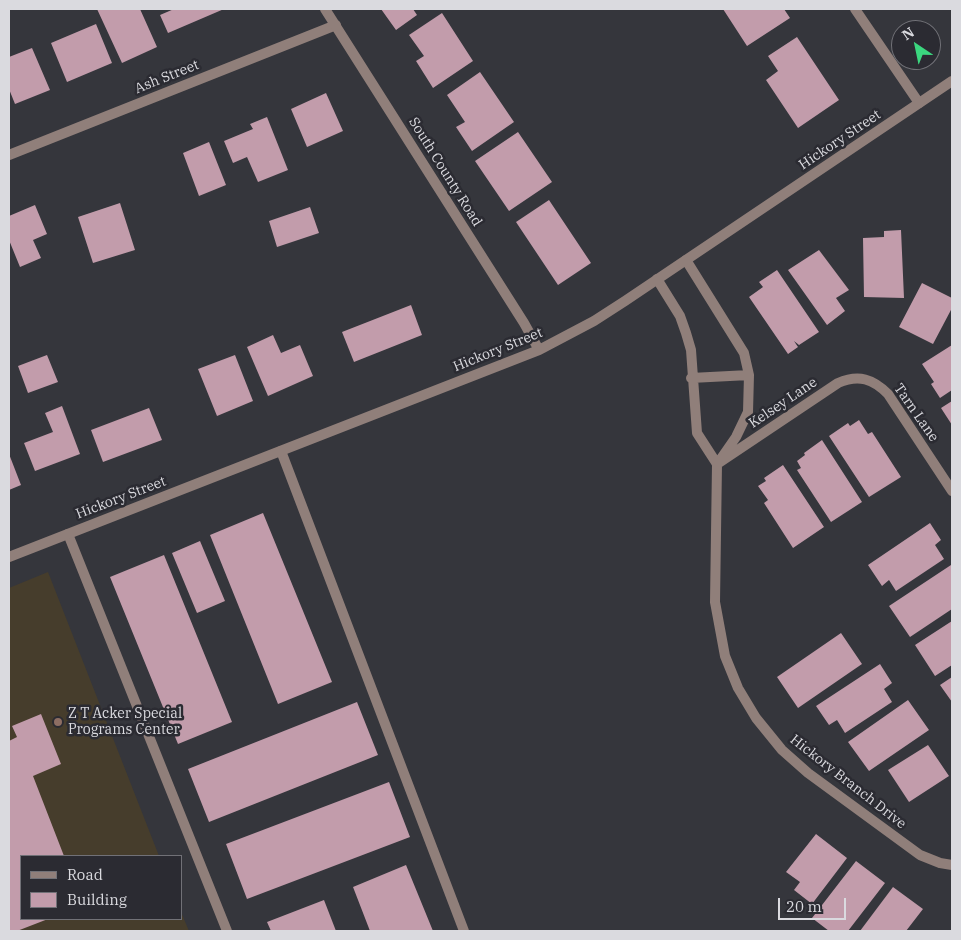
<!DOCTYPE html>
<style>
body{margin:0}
#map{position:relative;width:961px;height:940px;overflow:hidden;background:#35363c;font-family:"IBM Plex Serif",serif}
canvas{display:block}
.frame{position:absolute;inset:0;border:10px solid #dadadf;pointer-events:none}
.legend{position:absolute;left:20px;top:855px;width:162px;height:65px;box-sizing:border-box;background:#2b2b32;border:1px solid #717177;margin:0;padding:6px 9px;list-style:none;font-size:15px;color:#dadadf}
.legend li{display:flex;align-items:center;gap:10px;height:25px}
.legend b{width:25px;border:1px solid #717177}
.north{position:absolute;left:891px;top:20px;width:50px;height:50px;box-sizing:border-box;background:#2b2b32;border:1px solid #717177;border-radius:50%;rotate:326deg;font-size:14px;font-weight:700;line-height:20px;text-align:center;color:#dadadf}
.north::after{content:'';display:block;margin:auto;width:18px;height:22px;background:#3bd77f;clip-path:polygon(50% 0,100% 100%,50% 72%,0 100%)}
.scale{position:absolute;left:778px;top:898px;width:68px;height:22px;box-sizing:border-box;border:2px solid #dadadf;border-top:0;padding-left:6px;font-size:15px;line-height:18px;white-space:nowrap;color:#dadadf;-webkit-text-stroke:4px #2b2b32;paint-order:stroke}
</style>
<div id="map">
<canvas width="961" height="940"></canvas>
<div class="frame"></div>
<ul class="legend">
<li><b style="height:6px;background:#907f7a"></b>Road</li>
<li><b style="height:14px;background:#c29cab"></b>Building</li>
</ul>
<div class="north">N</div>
<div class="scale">20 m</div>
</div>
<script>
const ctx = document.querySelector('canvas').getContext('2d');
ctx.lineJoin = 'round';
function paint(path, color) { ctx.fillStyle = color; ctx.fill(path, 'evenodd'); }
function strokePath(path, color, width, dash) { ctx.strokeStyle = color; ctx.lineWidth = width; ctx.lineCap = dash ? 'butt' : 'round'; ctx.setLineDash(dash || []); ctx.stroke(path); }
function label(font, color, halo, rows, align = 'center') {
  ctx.font = font + ' "IBM Plex Serif",serif'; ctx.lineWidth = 5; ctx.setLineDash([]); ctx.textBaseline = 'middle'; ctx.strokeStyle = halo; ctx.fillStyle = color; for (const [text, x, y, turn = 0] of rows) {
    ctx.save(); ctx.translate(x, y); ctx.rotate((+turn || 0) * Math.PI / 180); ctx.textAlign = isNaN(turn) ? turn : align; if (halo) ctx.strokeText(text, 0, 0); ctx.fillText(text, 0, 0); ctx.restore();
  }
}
const education = new Path2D(`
 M48,572l111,284h-138v63h160v-7l8,19h-180v-343z`);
const building = new Path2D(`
 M97,9h43l17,38 -35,16z
 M174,9h50l-56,24 -8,-18z
 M381,9h32l4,6 -21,15z
 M723,9h61l6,9 -43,28z
 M442,13l31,48 -40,27 -17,-27 8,-5 -15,-21z
 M96,24l16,39 -45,19 -16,-39z
 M797,37l42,63 -41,28 -32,-48 12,-9 -10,-15z
 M32,48l18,42 -35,14 -6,-15v-32z
 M480,72l34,50 -42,29 -16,-24 9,-5 -18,-27z
 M326,93l17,38 -36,16 -16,-38z
 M267,117l21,53 -30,12 -11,-25 -14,6 -9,-22 29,-12 -3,-5z
 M518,132l34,50 -43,29 -34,-50z
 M209,142l17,43 -27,11 -16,-43z
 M549,200l42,63 -33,22 -42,-63z
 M120,203l15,47 -42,13 -15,-46z
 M35,205l12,29 -14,6 8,18 -21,9 -11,-27v-24z
 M310,207l9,26 -42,14 -8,-26z
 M901,230l3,68 -40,-1 -1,-59 21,-1v-6z
 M819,250l30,40 -13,8 9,13 -18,14 -39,-55z
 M777,270l42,62 -20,13 -5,-4 4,6 -10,7 -39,-57 14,-10 -4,-5z
 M922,283l30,15v10l-19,36 -34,-17z
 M411,305l11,30 -68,27 -12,-30z
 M273,335l8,18 19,-8 13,31 -45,20 -21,-49z
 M952,345v45l-12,8 -9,-14 3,-2 -12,-18z
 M47,355l11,27 -30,11 -10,-27z
 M235,355l18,46 -36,15 -19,-47z
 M952,401v24l-11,-17z
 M62,406l18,48 -45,17 -11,-28 29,-11 -8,-19z
 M149,408l13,32 -59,22 -12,-32z
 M859,420l9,14 4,-2 29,45 -32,20 -40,-61 19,-13 2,3z
 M822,440l40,62 -31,20 -34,-52 4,-2 -4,-7 8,-6 -1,-2z
 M9,454l12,31 -12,5z
 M783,465l41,62 -31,21 -29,-45 4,-3 -10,-14 8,-5 -2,-3z
 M263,513l69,169 -54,22 -68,-169z
 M930,523l11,17 -6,5 9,14 -48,32 -7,-11 -7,6 -14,-21z
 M200,541l25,60 -28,12 -25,-60z
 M164,555l68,167 -54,22 -68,-167z
 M951,565l1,44 -42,28 -21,-31z
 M952,621v44l-17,11 -20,-31z
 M841,633l21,31 -64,44 -21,-31z
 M880,664l12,19 -8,6 8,13 -47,31 -8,-13 -8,5 -13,-19z
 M952,677v25l-12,-17z
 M908,700l21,30 -60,41 -21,-29z
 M357,702l21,53 -169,67 -21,-53z
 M41,714l20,50 -28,12 31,80h-43v63h27l-31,12h-8v-190l8,-4 -5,-11z
 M928,745l21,31 -40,26 -21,-32z
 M389,782l21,55 -163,62 -21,-55z
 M816,834l31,24 -35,46 -18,-14 6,-8 -14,-10z
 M856,861l29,22 -37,48h-19l-17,-13z
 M406,865l27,66h-63l-17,-44z
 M893,887l30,22 -17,22h-46z
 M324,900l12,31h-65l-4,-9z`);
const service = new Path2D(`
 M281,451l183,480
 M68,534l159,397`);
const minor = new Path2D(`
 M855,9l64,94
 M9,155l327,-130
 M686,260l58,93 5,22 -1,37 -12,25 -16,23
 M657,279l23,37 6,17 5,17 6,83 20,31 -2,138 10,54 13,32 18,30 26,32 26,23 112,82 20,8 12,2
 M691,378l58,-3
 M717,464l121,-81c21,-9 35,-4 50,11l64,97`);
const tertiary = new Path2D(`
 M325,9l199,314 15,27
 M9,557l530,-207 55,-29 31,-20 327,-220`);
const markers = [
 [58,722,5,"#8d6e63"]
];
const streetNames = [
 ["Ash Street",167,77,-22],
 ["Hickory Street",840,140,-34],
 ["South County Road",445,172,58],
 ["Hickory Street",498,350,-22],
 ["Kelsey Lane",783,403,-34],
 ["Tarn Lane",916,413,55],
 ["Hickory Street",121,498,-21],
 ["Hickory Branch Drive",848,782,38]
];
const poiNames = [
 ["Z T Acker Special",68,714],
 ["Programs Center",68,730]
];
paint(education, '#463d2c');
paint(building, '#c29cab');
strokePath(service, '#907f7a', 10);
strokePath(minor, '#907f7a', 10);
strokePath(tertiary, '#907f7a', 10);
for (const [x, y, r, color] of markers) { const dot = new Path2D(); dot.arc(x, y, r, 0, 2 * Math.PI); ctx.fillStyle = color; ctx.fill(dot); strokePath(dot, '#2b2b32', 2); }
label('14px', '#dadadf', '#2b2b32', streetNames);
label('14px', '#dadadf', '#2b2b32', poiNames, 'left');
</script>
